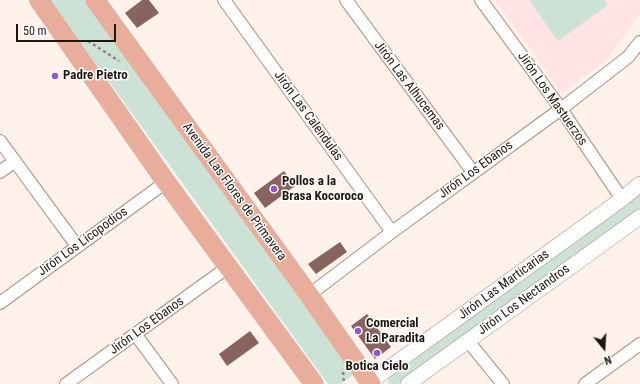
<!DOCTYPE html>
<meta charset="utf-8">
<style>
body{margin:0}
#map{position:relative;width:640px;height:384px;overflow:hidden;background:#fef2eb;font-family:"Roboto Condensed",sans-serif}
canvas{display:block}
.north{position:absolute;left:584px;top:328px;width:40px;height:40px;-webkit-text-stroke:3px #fff;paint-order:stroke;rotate:162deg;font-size:11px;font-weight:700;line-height:16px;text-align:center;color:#201610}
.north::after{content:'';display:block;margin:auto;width:14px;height:18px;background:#201610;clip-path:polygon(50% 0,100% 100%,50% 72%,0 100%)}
.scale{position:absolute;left:16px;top:24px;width:100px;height:18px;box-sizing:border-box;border:2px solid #201610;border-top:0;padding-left:5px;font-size:12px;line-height:14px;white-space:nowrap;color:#201610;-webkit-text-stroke:3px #fff;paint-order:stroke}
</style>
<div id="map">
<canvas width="640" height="384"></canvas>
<div class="north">N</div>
<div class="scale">50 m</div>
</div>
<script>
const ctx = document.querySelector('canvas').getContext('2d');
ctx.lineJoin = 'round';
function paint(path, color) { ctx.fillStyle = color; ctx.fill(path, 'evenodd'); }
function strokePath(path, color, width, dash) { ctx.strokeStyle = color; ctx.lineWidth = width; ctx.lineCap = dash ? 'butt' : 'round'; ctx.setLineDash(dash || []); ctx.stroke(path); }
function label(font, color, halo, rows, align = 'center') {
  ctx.font = font + ' "Roboto Condensed",sans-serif'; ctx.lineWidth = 3; ctx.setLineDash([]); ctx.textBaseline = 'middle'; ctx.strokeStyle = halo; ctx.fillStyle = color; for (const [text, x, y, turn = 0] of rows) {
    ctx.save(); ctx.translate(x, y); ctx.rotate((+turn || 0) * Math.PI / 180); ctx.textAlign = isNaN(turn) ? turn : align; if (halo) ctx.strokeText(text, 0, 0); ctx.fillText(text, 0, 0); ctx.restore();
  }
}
const education = new Path2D(`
 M495,0h145v13l-32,46 -46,34z`);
const green = new Path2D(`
 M50,0h36l267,371v4l-12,9h-13z
 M529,0h75l4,5 -50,36z
 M640,193v18l-242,173h-9l-1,-2 1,-5z`);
const building = new Path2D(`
 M142,0h7l10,13 -22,15 -12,-15z
 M284,171l11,15 -30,22 -11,-15z
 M340,242l7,10 -31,22 -8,-10z
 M367,314l24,33 -16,12 -24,-33z
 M250,331l9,12 -32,23 -8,-12z`);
const path = new Path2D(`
 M88,41l31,20
 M343,372l1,12`);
const minor = new Path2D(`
 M224,0l168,232
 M346,0l127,172
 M481,0l80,109 61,90
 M0,141l77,105
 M0,172l15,-11
 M309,295l83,-63 169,-123 67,-52 12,-15
 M0,303l166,-121
 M136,335l36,49
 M468,341l35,43
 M66,384l162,-117
 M585,384l55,-40`);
const tertiary = new Path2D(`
 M367,384l255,-185 18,-15
 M408,384l232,-167`);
const primary = new Path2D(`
 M39,0l127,182 148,202
 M95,0l214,295 62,89`);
const markers = [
 [55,76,4,"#9956cb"],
 [274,189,4,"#9956cb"],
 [358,331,4,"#9956cb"],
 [377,353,4,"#9956cb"]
];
const poiNames = [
 ["Padre Pietro",63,76],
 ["Pollos a la",282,182],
 ["Brasa Kocoroco",282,197],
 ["Comercial",366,324],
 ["La Paradita",366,339],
 ["Botica Cielo",377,367,"center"]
];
const streetNames = [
 ["Jirón Las Alhucemas",409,86,53],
 ["Jirón Los Mastuerzos",552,99,55],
 ["Jirón Las Calendulas",308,116,54],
 ["Jirón Los Ebanos",476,170,-36],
 ["Avenida Las Flores de Primavera",234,192,54],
 ["Jirón Los Licopodios",83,242,-36],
 ["Jirón Las Marticarias",504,285,-36],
 ["Jirón Los Nectandros",524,300,-36],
 ["Jirón Los Ebanos",147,326,-36]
];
paint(education, '#ffe4e3');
paint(green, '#cce2d4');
paint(building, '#88645f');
strokePath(minor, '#ac9181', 14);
strokePath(tertiary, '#ac9181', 16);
strokePath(primary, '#d2d0cf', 20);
strokePath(path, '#8f847e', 2.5, [3, 3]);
strokePath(minor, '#fff', 12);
strokePath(tertiary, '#fff', 15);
strokePath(primary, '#e8ae9b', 19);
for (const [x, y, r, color] of markers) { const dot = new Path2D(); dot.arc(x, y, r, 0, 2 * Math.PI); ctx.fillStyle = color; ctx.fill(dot); strokePath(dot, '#fff', 1.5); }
label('bold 13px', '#201610', '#fff', poiNames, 'left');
label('13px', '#201610', '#fff', streetNames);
</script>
